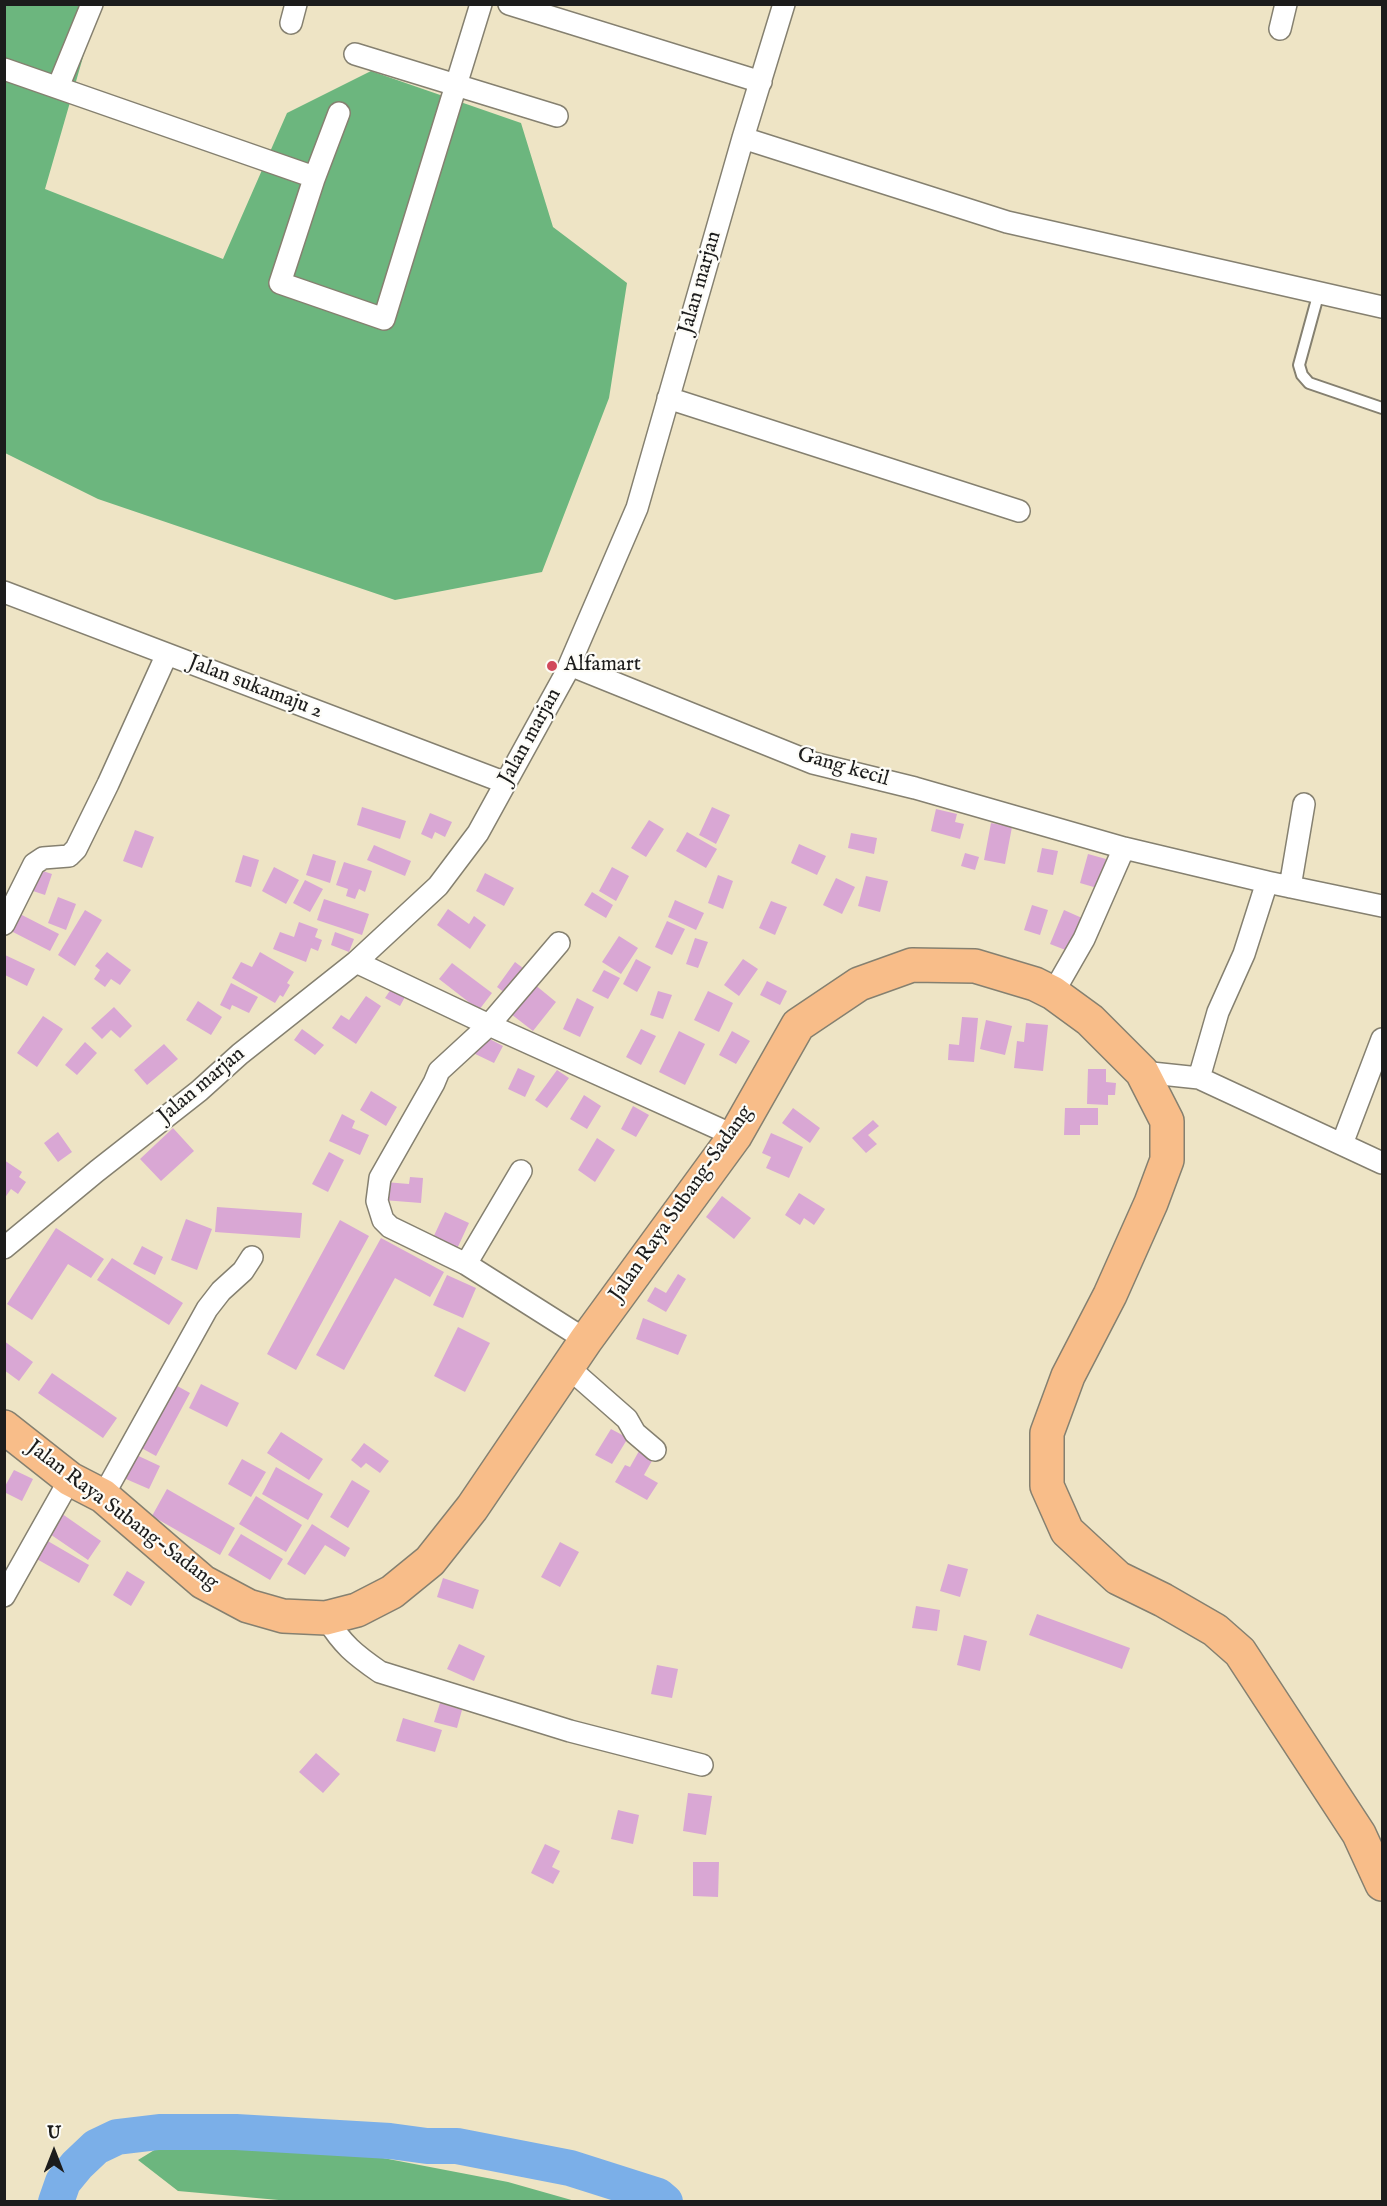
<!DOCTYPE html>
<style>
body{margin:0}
#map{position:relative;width:1387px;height:2206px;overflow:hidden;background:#eee4c5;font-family:"IM FELL English",serif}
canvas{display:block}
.frame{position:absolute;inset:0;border:6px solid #1c1c1c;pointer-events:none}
.north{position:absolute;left:24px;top:2122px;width:60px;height:60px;-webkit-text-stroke:4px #fdfcf7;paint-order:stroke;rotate:0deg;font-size:16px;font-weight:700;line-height:24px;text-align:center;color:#1c1c1c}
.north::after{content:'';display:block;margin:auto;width:21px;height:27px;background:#1c1c1c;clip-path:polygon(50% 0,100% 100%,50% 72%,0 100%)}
</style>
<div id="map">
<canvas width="1387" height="2206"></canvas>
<div class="frame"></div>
<div class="north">U</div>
</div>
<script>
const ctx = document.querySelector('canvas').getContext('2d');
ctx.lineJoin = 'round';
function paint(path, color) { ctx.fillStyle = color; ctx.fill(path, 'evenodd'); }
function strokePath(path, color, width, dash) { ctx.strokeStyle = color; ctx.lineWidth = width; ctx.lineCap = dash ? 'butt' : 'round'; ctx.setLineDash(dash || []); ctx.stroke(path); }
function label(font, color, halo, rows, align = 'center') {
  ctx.font = font + ' "IM FELL English",serif'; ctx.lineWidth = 4.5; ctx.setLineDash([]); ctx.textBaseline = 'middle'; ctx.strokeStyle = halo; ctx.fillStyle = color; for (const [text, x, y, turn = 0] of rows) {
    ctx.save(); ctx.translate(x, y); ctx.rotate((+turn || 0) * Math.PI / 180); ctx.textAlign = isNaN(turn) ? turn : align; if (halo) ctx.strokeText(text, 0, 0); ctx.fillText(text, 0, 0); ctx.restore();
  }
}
const forest = new Path2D(`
 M4,5h94l-53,184 178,70 64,-146 84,-42 150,52 32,104 74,56 -18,115 -67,174 -147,28 -297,-101 -93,-46z
 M184,2132l199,26 125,24 67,19 -274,1 -123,-11 -40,-31z`);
const river = new Path2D(`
 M56,2202l7,-20 14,-17 19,-18 21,-10 42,-5h77l154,9 37,5h30l113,22 88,28 7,6`);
const building = new Path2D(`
 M362,807l44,14 -6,18 -43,-14z
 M712,807l18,8 -14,29 -17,-9z
 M936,809l21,5 -2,8 9,2 -4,15 -29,-8z
 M430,813l22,9 -7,15 -10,-5 -3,7 -11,-5z
 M649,820l15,9 -18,28 -15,-9z
 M991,823l21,4 -7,37 -21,-4z
 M135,830l19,7 -12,31 -19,-7z
 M687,832l30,17 -11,19 -30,-17z
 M851,833l26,5 -3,16 -26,-6z
 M799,844l27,12 -9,19 -26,-12z
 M374,845l37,16 -6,15 -38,-16z
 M1042,848l16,3 -5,24 -16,-3z
 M965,853l14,4 -4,13 -14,-4z
 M313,854l23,7 -6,22 -24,-8z
 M1088,854l18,5 -9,29 -17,-5z
 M243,855l16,5 -8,27 -16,-5z
 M344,862l28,9 -7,21 -6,-3 -4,10 -9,-3 2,-7 -12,-4z
 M274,867l25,13 -13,24 -24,-13z
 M612,867l17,9 -13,25 -17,-10z
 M34,868l18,6 -7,21 -18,-6z
 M485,873l29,15 -10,18 -28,-15z
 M718,875l15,6 -10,28 -15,-6z
 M866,876l22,5 -8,31 -22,-6z
 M836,878l19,9 -13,27 -19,-9z
 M305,880l18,9 -13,23 -17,-9z
 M592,892l21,13 -7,13 -22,-13z
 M58,897l18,7 -10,26 -18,-7z
 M324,899l45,15 -7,21 -45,-15z
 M675,900l29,13 -8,17 -28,-13z
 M771,901l16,6 -12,28 -16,-7z
 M1032,905l16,5 -8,25 -16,-5z
 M448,909l21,15 5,-8 12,9 -16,24 -33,-24z
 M85,910l17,10 -27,46 -17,-11z
 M1064,910l18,8 -14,33 -18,-7z
 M20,914l39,20 -9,17 -39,-20z
 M667,921l18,8 -13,26 -17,-8z
 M299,922l19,7 -3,8 7,3 -4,11 -7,-3 -5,14 -33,-13 7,-17 14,5z
 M335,932l19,7 -5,13 -18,-7z
 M619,936l19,12 -17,26 -19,-12z
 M695,938l13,4 -10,26 -12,-4z
 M107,952l24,18 -11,15 -9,-6 -6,8 -11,-8 6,-9 -5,-4z
 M260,952l34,20 -7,11 3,2 -7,12 -3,-2 -5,8 -43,-25 9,-16 11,5z
 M5,955l30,14 -8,17 -22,-11z
 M636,959l15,8 -14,25 -14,-8z
 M743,959l15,10 -19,27 -15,-11z
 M515,962l12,9 -18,25 -12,-9z
 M452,963l40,30 -13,17 -40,-31z
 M604,970l16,8 -12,21 -16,-8z
 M767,981l20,10 -7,14 -20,-10z
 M231,983l27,14 -9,16 -17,-8 -2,5 -10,-5z
 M534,984l22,18 -23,29 -22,-17z
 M391,989l14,8 -5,9 -15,-8z
 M658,991l14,4 -9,24 -13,-4z
 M708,991l25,12 -14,29 -25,-12z
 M366,996l15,10 -25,38 -24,-16 9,-13 8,5z
 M577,998l17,9 -14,30 -17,-8z
 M198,1001l24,16 -11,18 -25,-15z
 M114,1007l18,19 -12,12 -9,-8 -9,9 -11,-11z
 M43,1016l20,13 -26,38 -20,-14z
 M962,1017l16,1 -4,44 -26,-2 1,-16 10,1z
 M986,1020l26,6 -7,29 -25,-6z
 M1026,1023l22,2 -5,46 -29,-3 3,-27 7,1z
 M302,1029l22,16 -9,10 -21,-15z
 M641,1029l15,7 -15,29 -15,-8z
 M679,1031l26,13 -20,41 -26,-13z
 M732,1031l18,10 -14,23 -17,-9z
 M480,1034l23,12 -9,17 -23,-11z
 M85,1042l12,11 -20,22 -12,-10z
 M164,1044l14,15 -31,26 -13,-15z
 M518,1068l17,8 -10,21 -17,-8z
 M1088,1069h18v13l10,1 -1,12h-7v10l-21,-1z
 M557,1070l12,8 -22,30 -12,-8z
 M371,1091l26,16 -11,19 -26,-16z
 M584,1095l17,11 -14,23 -17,-10z
 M633,1106l16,9 -13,22 -15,-8z
 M793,1108l27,20 -10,15 -28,-20z
 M1065,1108h33v17h-18v10h-16z
 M342,1114l13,7 -3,7 17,7 -9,20 -31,-14z
 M873,1120l6,6 -11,9 9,9 -11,9 -14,-15z
 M173,1128l21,23 -33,30 -21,-22z
 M58,1132l14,20 -14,10 -14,-19z
 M771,1133l32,14 -14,31 -23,-10 5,-11 -9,-4z
 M597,1138l18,12 -20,32 -17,-12z
 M329,1152l15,8 -16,32 -16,-8z
 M4,1160l18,12 -3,5 7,5 -8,12 -7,-5 -7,10z
 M410,1177l13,1 -2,25 -38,-3 2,-18 24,2z
 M799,1193l26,16 -11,16 -10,-7 -4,7 -15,-10z
 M722,1196l29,22 -17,21 -28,-22z
 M217,1207l85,6 -2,25 -85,-6z
 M445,1212l24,11 -13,28 -24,-11z
 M186,1219l26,10 -15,41 -26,-10z
 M340,1220l29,16 -73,134 -29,-16z
 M56,1228l48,31 -13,19 -23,-14 -36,56 -25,-16z
 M381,1238l63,34 -14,25 -35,-19 -51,92 -28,-15z
 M142,1246l21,11 -8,18 -22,-11z
 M112,1258l71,45 -14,22 -72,-45z
 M678,1274l8,5 -20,33 -19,-11 8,-14 11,6z
 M447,1275l29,13 -13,30 -30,-13z
 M643,1318l44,17 -9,20 -42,-16z
 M458,1327l32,16 -25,49 -31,-16z
 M4,1341l29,21 -14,19 -15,-11z
 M52,1373l65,45 -14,20 -65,-45z
 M170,1382l20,11 -34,63 -20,-11z
 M201,1384l38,19 -12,24 -38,-19z
 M611,1429l17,9 -16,26 -17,-9z
 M281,1432l42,27 -14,21 -42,-27z
 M364,1443l25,18 -9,12 -14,-10 -5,5 -10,-8z
 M639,1451l14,8 -9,16 14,8 -11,17 -32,-18 10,-17 5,2z
 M130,1452l30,14 -11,23 -30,-13z
 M242,1459l24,13 -15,25 -23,-13z
 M276,1467l47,27 -15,26 -46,-26z
 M14,1470l19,9 -11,22 -18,-9v-4z
 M352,1480l18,11 -22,37 -18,-11z
 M167,1489l68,39 -15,27 -68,-39z
 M256,1496l46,29 -16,27 -47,-28z
 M58,1511l43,30 -13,19 -44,-30z
 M312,1524l38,24 -5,9 -20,-12 -20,30 -18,-11z
 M241,1534l42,25 -13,21 -42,-25z
 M46,1540l43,25 -10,18 -44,-25z
 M560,1542l19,10 -19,35 -19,-10z
 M948,1564l20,5 -8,28 -20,-6z
 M127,1571l18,11 -14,24 -18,-11z
 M443,1578l36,12 -6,19 -36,-12z
 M916,1606l24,4 -3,21 -25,-3z
 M1037,1614l93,34 -8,21 -93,-34z
 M964,1635l23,6 -7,30 -23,-6z
 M459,1644l26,12 -11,25 -27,-12z
 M657,1665l21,4 -6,29 -21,-4z
 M440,1703l22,7 -5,18 -23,-6z
 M403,1718l39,12 -7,22 -39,-11z
 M316,1753l24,21 -17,19 -24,-21z
 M688,1793l24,3 -6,39 -23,-4z
 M618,1810l21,5 -6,29 -22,-5z
 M545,1844l15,7 -8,16 8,4 -7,13 -22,-11z
 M693,1862h26l-1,35 -25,-1z`);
const lane = new Path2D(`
 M1319,292l-20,73 3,10 7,8 73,25`);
const street = new Path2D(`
 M509,4l252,78
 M291,23l5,-19
 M1280,29l6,-25
 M355,54l202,62
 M4,69l310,108
 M58,87l34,-83
 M339,113l-25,66 -34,104 104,36 97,-315
 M743,138l264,84 375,85
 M668,398l351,113
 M4,592l502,191
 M570,665l243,98 102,25 209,60
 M1267,882l115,24
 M1290,887l14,-83
 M4,924l30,-60 9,-6 26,-2 7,-7 32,-65 59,-130
 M559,943l-70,82 -50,46 -5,12 -54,95 -3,23 6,19 7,7 76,37 120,76
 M356,962l133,63 246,111
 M1053,993l31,-54 40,-91 143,34 -23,72 -26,58 -19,66
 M1142,1072l57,6 183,85
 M1342,1144l40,-105
 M4,1248l93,-77 102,-80 41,-37 116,-92 82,-76 40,-53 87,-158 72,-167 106,-370 41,-134
 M466,1264l55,-93
 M569,1368l58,51 8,14 20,17
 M103,1496l104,-187 14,-18 22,-20 9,-14
 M4,1596l66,-117
 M326,1618c17,27 28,36 54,54l190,59 132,34`);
const primary = new Path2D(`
 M4,1427l66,52 33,17 100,86 45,24 35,10 43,2 31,-8 35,-18 38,-31 42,-53 114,-168 149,-204 63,-111 61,-41 53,-19 63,1 60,18 18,9 37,27 52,52 25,49v39l-16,43 -41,92 -42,81 -21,57v53l20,45 51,47 45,22 52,30 25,22 119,182 23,50`);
const markers = [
 [552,666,6,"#d1495b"]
];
const streetNames = [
 ["Jalan marjan",701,283,-74],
 ["Jalan sukamaju 2",255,688,21],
 ["Jalan marjan",531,737,-61],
 ["Gang kecil",843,768,16],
 ["Jalan marjan",202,1086,-40],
 ["Jalan Raya Subang-Sadang",682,1204,-55],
 ["Jalan Raya Subang-Sadang",122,1516,37]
];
const poiNames = [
 ["Alfamart",564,666]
];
paint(forest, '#6cb67e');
strokePath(river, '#7bafe8', 36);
paint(building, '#d9a7d4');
strokePath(lane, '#858070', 14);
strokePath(street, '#858070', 24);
strokePath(primary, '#858070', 36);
strokePath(lane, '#fff', 10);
strokePath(street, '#fff', 21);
strokePath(primary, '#f8bd89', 33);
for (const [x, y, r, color] of markers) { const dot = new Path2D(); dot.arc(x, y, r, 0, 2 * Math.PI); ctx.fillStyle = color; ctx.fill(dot); strokePath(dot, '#fdfcf7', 2); }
label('21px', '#1c1c1c', '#fdfcf7', streetNames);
label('21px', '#1c1c1c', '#fdfcf7', poiNames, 'left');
</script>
